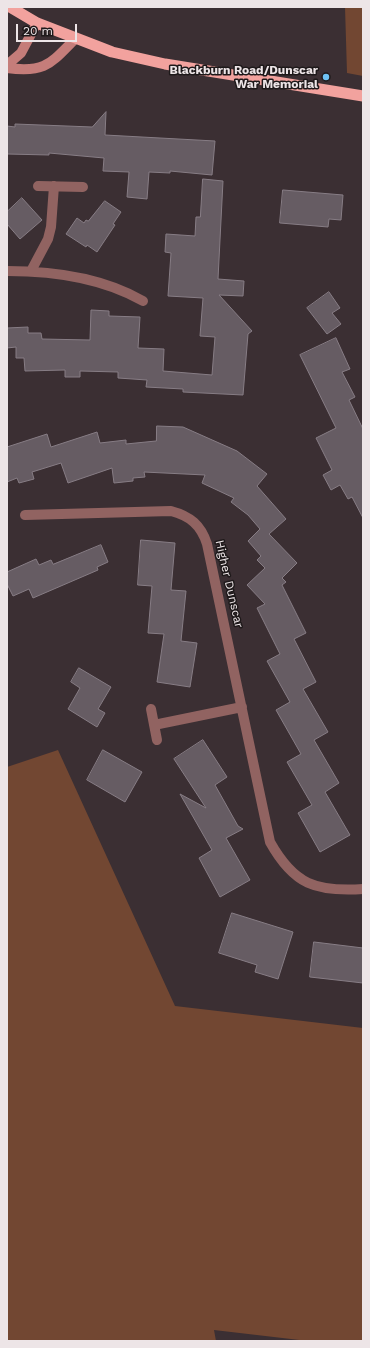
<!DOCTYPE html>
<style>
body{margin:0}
#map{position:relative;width:370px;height:1348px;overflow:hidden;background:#3b2f33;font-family:"Work Sans",sans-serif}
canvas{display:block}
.frame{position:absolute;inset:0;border:8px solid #ede5e7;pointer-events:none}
.scale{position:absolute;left:16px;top:24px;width:61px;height:18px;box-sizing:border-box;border:2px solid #ede5e7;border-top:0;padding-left:5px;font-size:12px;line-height:14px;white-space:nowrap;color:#ede5e7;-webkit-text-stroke:3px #1e191a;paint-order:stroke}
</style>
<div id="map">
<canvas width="370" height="1348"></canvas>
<div class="frame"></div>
<div class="scale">20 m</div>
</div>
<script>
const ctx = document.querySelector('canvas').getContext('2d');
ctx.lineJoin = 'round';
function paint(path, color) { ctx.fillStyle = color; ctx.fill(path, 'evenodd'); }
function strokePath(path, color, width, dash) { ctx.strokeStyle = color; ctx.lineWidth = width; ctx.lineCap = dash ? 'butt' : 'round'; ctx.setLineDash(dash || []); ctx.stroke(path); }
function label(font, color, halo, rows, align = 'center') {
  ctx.font = font + ' "Work Sans",sans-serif'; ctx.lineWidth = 3; ctx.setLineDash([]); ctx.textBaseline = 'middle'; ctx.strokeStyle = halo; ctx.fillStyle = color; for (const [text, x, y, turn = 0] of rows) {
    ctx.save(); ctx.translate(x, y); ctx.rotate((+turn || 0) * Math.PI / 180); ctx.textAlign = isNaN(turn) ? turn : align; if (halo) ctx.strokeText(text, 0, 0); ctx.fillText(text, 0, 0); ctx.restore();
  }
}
const green = new Path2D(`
 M345,7h18v69l-16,-3z
 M58,750l117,256 188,22v313h-55l-94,-11 2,11h-209v-574z`);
const building = new Path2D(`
 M106,112l-1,23 110,6 -3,34 -42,-4v2l-21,-1 -2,27 -20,-2 2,-25 -26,-1 1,-13 -55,-5v2l-42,-1v-28l8,1v-3l77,3z
 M203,179l20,2 -5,98 26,2 -1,15 -24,-1 33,36 -4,3 -5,61 -60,-3v-3l-37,-2 1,-7 -29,-2v-6l-38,-1v6h-15v-7l-40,1 -1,-13h-8v-11l-9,1v-20l21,-1v6h13l1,6 48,1 1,-30 18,1v5l31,1 -2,31 26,1 -1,22 49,4 3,-38 -15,-1 3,-38 -35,-2 3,-43 -6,-1 1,-18 29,2 1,-19h4z
 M283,190l60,5 -2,25 -12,-1 -1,8 -48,-4z
 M22,198l20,22 -22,19 -13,-15v-12z
 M105,201l16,11 -8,12 2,1 -18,27 -10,-7 -1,2 -20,-13 11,-16 7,5 2,-3 2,1z
 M329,292l11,16 -8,5 9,11 -14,10 -20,-26z
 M336,338l14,31 -8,3 13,25 -6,3 14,29v89l-11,-21 -4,2 -8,-14 -9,5 -8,-15 9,-5 -16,-32 20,-10 -36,-73z
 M157,426l26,1 54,24 30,23 -10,12 29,33 -17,15 28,29 -15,15 4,4 -4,3 24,48 -12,6 22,43 -13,7 25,43 -14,8 25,43 -14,9 25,43 -30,17 -22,-39 14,-8 -25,-43 14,-8 -25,-44 14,-8 -23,-41 13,-7 -23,-46 8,-4 -18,-19 18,-17 -8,-8 4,-4 -13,-15 12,-12 -12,-14 -17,-13 3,-4 -32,-15 3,-8 -61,-3 1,5 -12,1v3l-19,2 -2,-15 -44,15 -7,-20 -29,9 2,7 -15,4 -2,-5 -10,4v-35l40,-13 4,13 46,-15 3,11 26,-3v4l30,-3z
 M141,540l34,3 -4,47 15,1 -5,50 16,2 -7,44 -33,-5 7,-48 -16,-1 4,-47 -14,-1z
 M101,545l7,17 -11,5 1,3 -65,28 -4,-9 -16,7 -6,-12v-12l29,-13 3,6 12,-5 2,4z
 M79,668l32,19 -13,22 7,4 -8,14 -29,-18 12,-21 -9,-6z
 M203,740l24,37 -12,8 23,41 5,3 -17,9 24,42 -30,17 -21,-39 13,-8 -32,-56 26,14 -32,-49z
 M103,750l39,22 -17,30 -38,-22z
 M232,913l61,19 -15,47 -23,-7 2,-7 -38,-12z
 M314,942l49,6v35l-53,-6z`);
const minor = new Path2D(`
 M38,186l45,1
 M7,271c46,0 96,7 136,30
 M31,271l17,-32 3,-12 3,-41
 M25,515l146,-4c19,5 30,14 36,33l63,298c24,43 46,50 93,47
 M151,709l6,31
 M154,725l88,-18`);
const secondary = new Path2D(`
 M7,65l14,-12 16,-30
 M7,68c39,5 43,-4 69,-30`);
const trunk = new Path2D(`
 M10,7l27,16 75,29 53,12 198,32`);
const markers = [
 [326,77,4,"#6fc2f4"]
];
const poiNames = [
 ["Blackburn Road/Dunscar",318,70],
 ["War Memorial",318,84]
];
const streetNames = [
 ["Higher Dunscar",229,584,77]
];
paint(green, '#724732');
paint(building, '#665c63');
strokePath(building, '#877d85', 1);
strokePath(minor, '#916361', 10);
strokePath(secondary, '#c57d7a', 10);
strokePath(trunk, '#f2a29e', 11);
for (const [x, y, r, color] of markers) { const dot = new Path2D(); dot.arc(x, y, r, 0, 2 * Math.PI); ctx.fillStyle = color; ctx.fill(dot); strokePath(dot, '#1e191a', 1.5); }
label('bold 12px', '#ede5e7', '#1e191a', poiNames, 'right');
label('12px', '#ede5e7', '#1e191a', streetNames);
</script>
